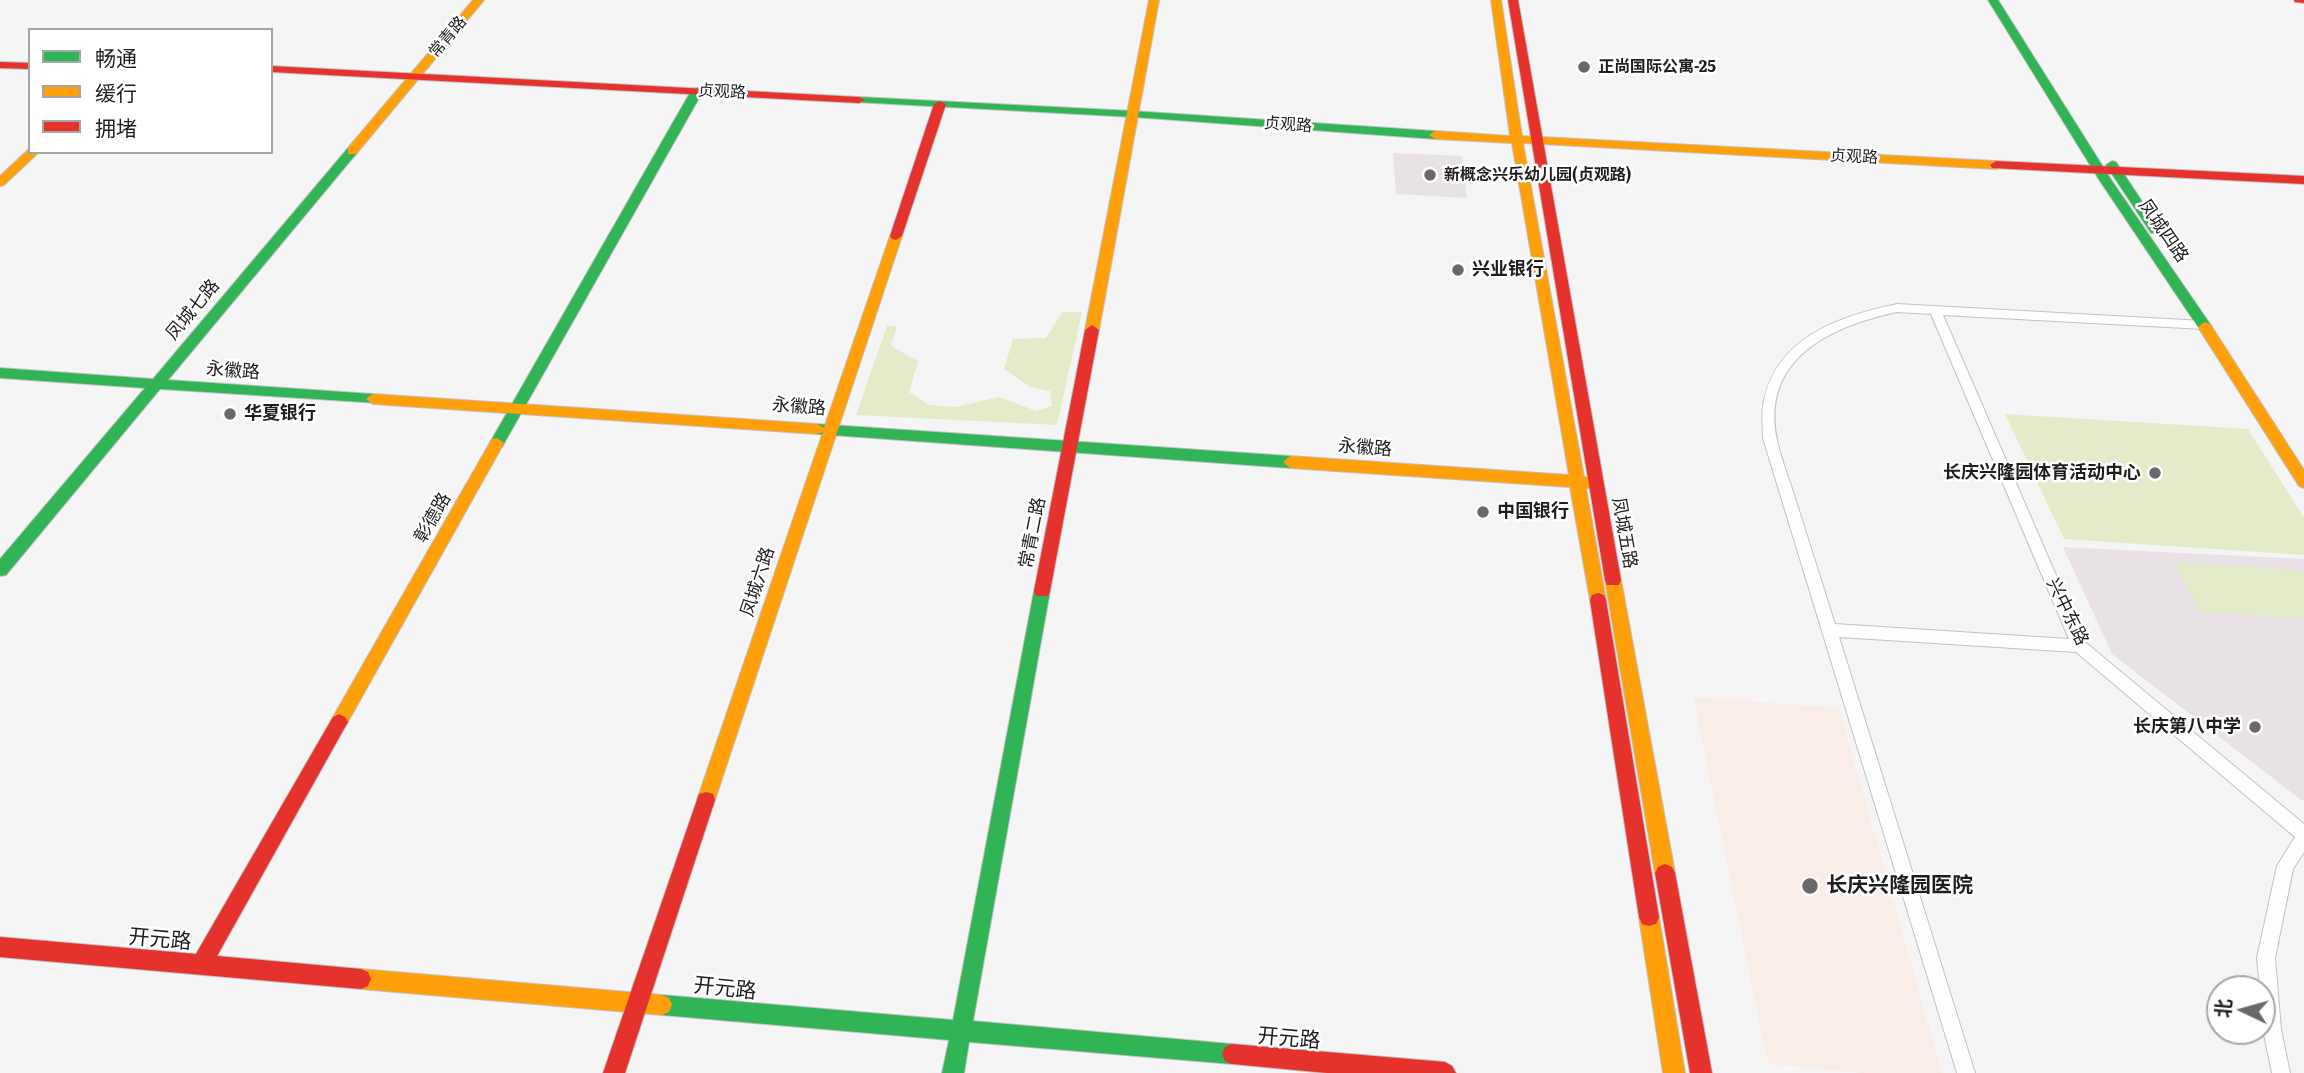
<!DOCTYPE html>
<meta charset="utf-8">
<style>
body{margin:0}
#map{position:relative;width:2304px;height:1073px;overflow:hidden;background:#f6f5f6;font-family:Literata,"Noto Sans SC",serif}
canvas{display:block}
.legend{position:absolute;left:28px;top:28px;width:245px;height:126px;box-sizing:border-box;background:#fff;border:2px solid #a5a5a5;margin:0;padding:9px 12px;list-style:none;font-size:21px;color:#1f1e1f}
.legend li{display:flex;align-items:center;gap:14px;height:35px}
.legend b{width:35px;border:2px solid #a5a5a5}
.north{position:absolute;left:2206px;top:975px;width:70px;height:70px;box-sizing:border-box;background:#fff;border:2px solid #a5a5a5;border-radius:50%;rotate:275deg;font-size:19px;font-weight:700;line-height:28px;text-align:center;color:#1f1e1f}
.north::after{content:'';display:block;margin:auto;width:24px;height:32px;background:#6a696a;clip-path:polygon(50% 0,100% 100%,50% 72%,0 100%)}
</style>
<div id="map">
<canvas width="2304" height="1073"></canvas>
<ul class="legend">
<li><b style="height:9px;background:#30b455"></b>畅通</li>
<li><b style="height:9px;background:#ff9f0a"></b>缓行</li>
<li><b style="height:9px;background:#e5322d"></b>拥堵</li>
</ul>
<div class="north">北</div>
</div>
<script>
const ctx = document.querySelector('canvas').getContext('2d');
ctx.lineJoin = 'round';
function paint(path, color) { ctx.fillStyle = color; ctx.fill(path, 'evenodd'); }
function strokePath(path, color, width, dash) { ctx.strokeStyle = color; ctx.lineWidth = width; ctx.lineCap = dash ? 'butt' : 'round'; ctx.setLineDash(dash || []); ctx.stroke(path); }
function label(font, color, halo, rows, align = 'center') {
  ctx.font = font + ' Literata,"Noto Sans SC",serif'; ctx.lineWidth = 5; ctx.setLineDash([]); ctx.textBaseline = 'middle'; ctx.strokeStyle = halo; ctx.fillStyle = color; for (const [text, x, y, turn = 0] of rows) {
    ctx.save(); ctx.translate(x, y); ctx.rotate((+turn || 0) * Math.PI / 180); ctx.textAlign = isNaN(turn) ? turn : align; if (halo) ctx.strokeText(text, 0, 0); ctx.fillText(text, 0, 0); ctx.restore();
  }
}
const built = new Path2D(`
 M1393,153l69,3 5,42 -71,-4z
 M2063,547l241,12v241h-3l-189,-146z`);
const medical = new Path2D(`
 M1693,697l146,11 103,365h-79l-95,-9z`);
const green = new Path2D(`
 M1062,312h20l-25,113 -201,-10 31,-89h10l-6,20 27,15 -9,31 20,13 26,2 44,-10 37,14 16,-5 -2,-15 -20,-4 -26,-18 9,-30 33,-1z
 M2005,414l243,15 56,89v37l-240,-16z
 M2174,562l126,8 4,6v43l-103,-7z`);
const street = new Path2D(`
 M1897,304l307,17 6,4 -6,4 -261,-14 142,327 219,182v28l-11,17 -18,89 6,72 9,43h-18l-9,-43 -1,-41h-2l-3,-31 20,-92 18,-29 -219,-185 -237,-15 136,436h-18l-194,-635c0,-12 -2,-26 1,-38 14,-64 77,-84 133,-96zM1897,312l34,2 138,325 -234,-15c-13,-41 -26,-82 -39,-123 -6,-20 -15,-41 -19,-61 -17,-82 55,-114 120,-128z`);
const fast = new Path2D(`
 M1988,0h10l114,181 98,143 2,3 -2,3h-10l-100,-149z
 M697,88l6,3 -201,356h-10l-2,-4 2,-4 199,-348z
 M859,97l274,14 302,20 6,4 -6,4 -302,-22 -278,-15 -2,-2z
 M352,147l6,4 -2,3 -188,226 205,14 7,5 -2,4 -218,-14 -154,186 -6,1v-17l145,-171 -145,-10v-10l153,11 195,-231z
 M2112,161l4,1 43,65v6h-8l-45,-68z
 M817,424l473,32 7,6 -7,6 -473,-34 -7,-5z
 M1042,584l6,2 2,5 -77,430 259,23 7,3 3,7 -3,7 -7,3 -263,-22 -5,31h-22l7,-33 -287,-25 -7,-3 -3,-7 3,-7 7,-3 291,25 81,-429 2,-5z`);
const slow = new Path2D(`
 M473,0h11l-128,154h-8v-6z
 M1149,0h10l-60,330 -7,5 -7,-5z
 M1491,0h10l21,136 474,25 6,4 -6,4 -473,-26 61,334 16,2 3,4 -8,6 -9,-1 20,112 -2,5h-12l-2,-5 -20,-113 -280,-19 -7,-6 7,-6 279,19 -57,-332 -77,-4 -6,-4 6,-4 75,5z
 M29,149l1,3h9l-35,33 -4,1v-10z
 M896,232l6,4 -187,564 -2,6 -7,2 -7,-2 -2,-6 126,-368 -6,2 -444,-30 -7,-5 7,-5 444,30 7,4 66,-192z
 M2205,322l5,2 94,146v18l-5,-2 -101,-159z
 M497,438l7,5 -159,284 -6,3 -6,-3 -3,-5 3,-5 159,-278z
 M1613,574l6,1 2,5 54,293 -3,6 -7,3 -7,-3 -3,-6 -50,-293 2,-5z
 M1649,908l7,2 3,7 26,156h-22l-24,-156 3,-7z
 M361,969l301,26 7,3 3,7 -3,7 -7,3 -301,-26 -7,-3 -3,-7 3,-7z`);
const jam = new Path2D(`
 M1508,0h10l103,580 -2,5h-12l-2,-5z
 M2294,0h10v3l-9,-1z
 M0,62l30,1v6l-30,-1z
 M271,66l588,31 6,3 -6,3 -588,-31z
 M940,101l6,3 -44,132 -6,4 -4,-1 -2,-3 44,-132z
 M1996,161l308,15v8l-312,-16 -2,-3z
 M1092,325l7,5 -49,261 -2,5h-12l-2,-5 51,-261z
 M1598,593l6,2 2,5 53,317 -3,7 -7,2 -7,-2 -3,-7 -49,-317 2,-5z
 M339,714l6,3 3,5 -3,5 -128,229 144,13 7,3 3,7 -3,7 -7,3 -361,-32v-20l196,17 137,-237z
 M706,792l7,2 2,6 -90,273h-22l94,-273 2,-6z
 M1665,864l7,3 3,6 37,200h-22l-35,-200 3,-6z
 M1232,1044l213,18 7,4 4,7h-129l-95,-9 -7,-3 -3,-7 3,-7z`);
const markers = [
 [1584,67,7,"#6a696a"],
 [1430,175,7,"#6a696a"],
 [1458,270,7,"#6a696a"],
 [230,414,7,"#6a696a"],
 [2155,473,7,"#6a696a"],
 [1483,512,7,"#6a696a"],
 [2255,727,7,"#6a696a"],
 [1810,886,9,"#6a696a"]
];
const farStreetnames = [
 ["常青路",448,37,-50],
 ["贞观路",722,92,3],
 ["贞观路",1288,125,4],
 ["贞观路",1854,157,3]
];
const farPoinames = [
 ["正尚国际公寓-25",1598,67],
 ["新概念兴乐幼儿园(贞观路)",1444,175]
];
const streetNames = [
 ["凤城四路",2163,231,55],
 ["凤城七路",193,310,-50],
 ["永徽路",233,371,4],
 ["永徽路",799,407,4],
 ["永徽路",1365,448,4],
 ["彰德路",433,518,-60],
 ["常青二路",1033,533,-79],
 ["凤城五路",1624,533,80],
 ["凤城六路",758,582,-72],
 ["兴中东路",2067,612,64]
];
const poiNames = [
 ["兴业银行",1472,270],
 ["华夏银行",244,414],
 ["长庆兴隆园体育活动中心",2141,473,"right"],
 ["中国银行",1497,512],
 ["长庆第八中学",2241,727,"right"]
];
const nearPoinames = [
 ["长庆兴隆园医院",1826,886]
];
const nearStreetnames = [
 ["开元路",160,940,5],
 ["开元路",725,989,6],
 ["开元路",1289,1039,5]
];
paint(built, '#e8e2e7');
paint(medical, '#faede7');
paint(green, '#e3ebc9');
strokePath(street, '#c2c1c2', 2);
strokePath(fast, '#c2c1c2', 2);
strokePath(slow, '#c2c1c2', 2);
strokePath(jam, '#c2c1c2', 2);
paint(street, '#fefefe');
paint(fast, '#30b455');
paint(slow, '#ff9f0a');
paint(jam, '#e5322d');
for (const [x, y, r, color] of markers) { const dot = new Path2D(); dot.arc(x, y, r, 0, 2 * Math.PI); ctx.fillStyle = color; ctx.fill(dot); strokePath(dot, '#fff', 2.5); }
label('16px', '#1f1e1f', '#fff', farStreetnames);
label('bold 16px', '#1f1e1f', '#fff', farPoinames, 'left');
label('18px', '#1f1e1f', '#fff', streetNames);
label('bold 18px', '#1f1e1f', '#fff', poiNames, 'left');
label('bold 21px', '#1f1e1f', '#fff', nearPoinames, 'left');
label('21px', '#1f1e1f', '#fff', nearStreetnames);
</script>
